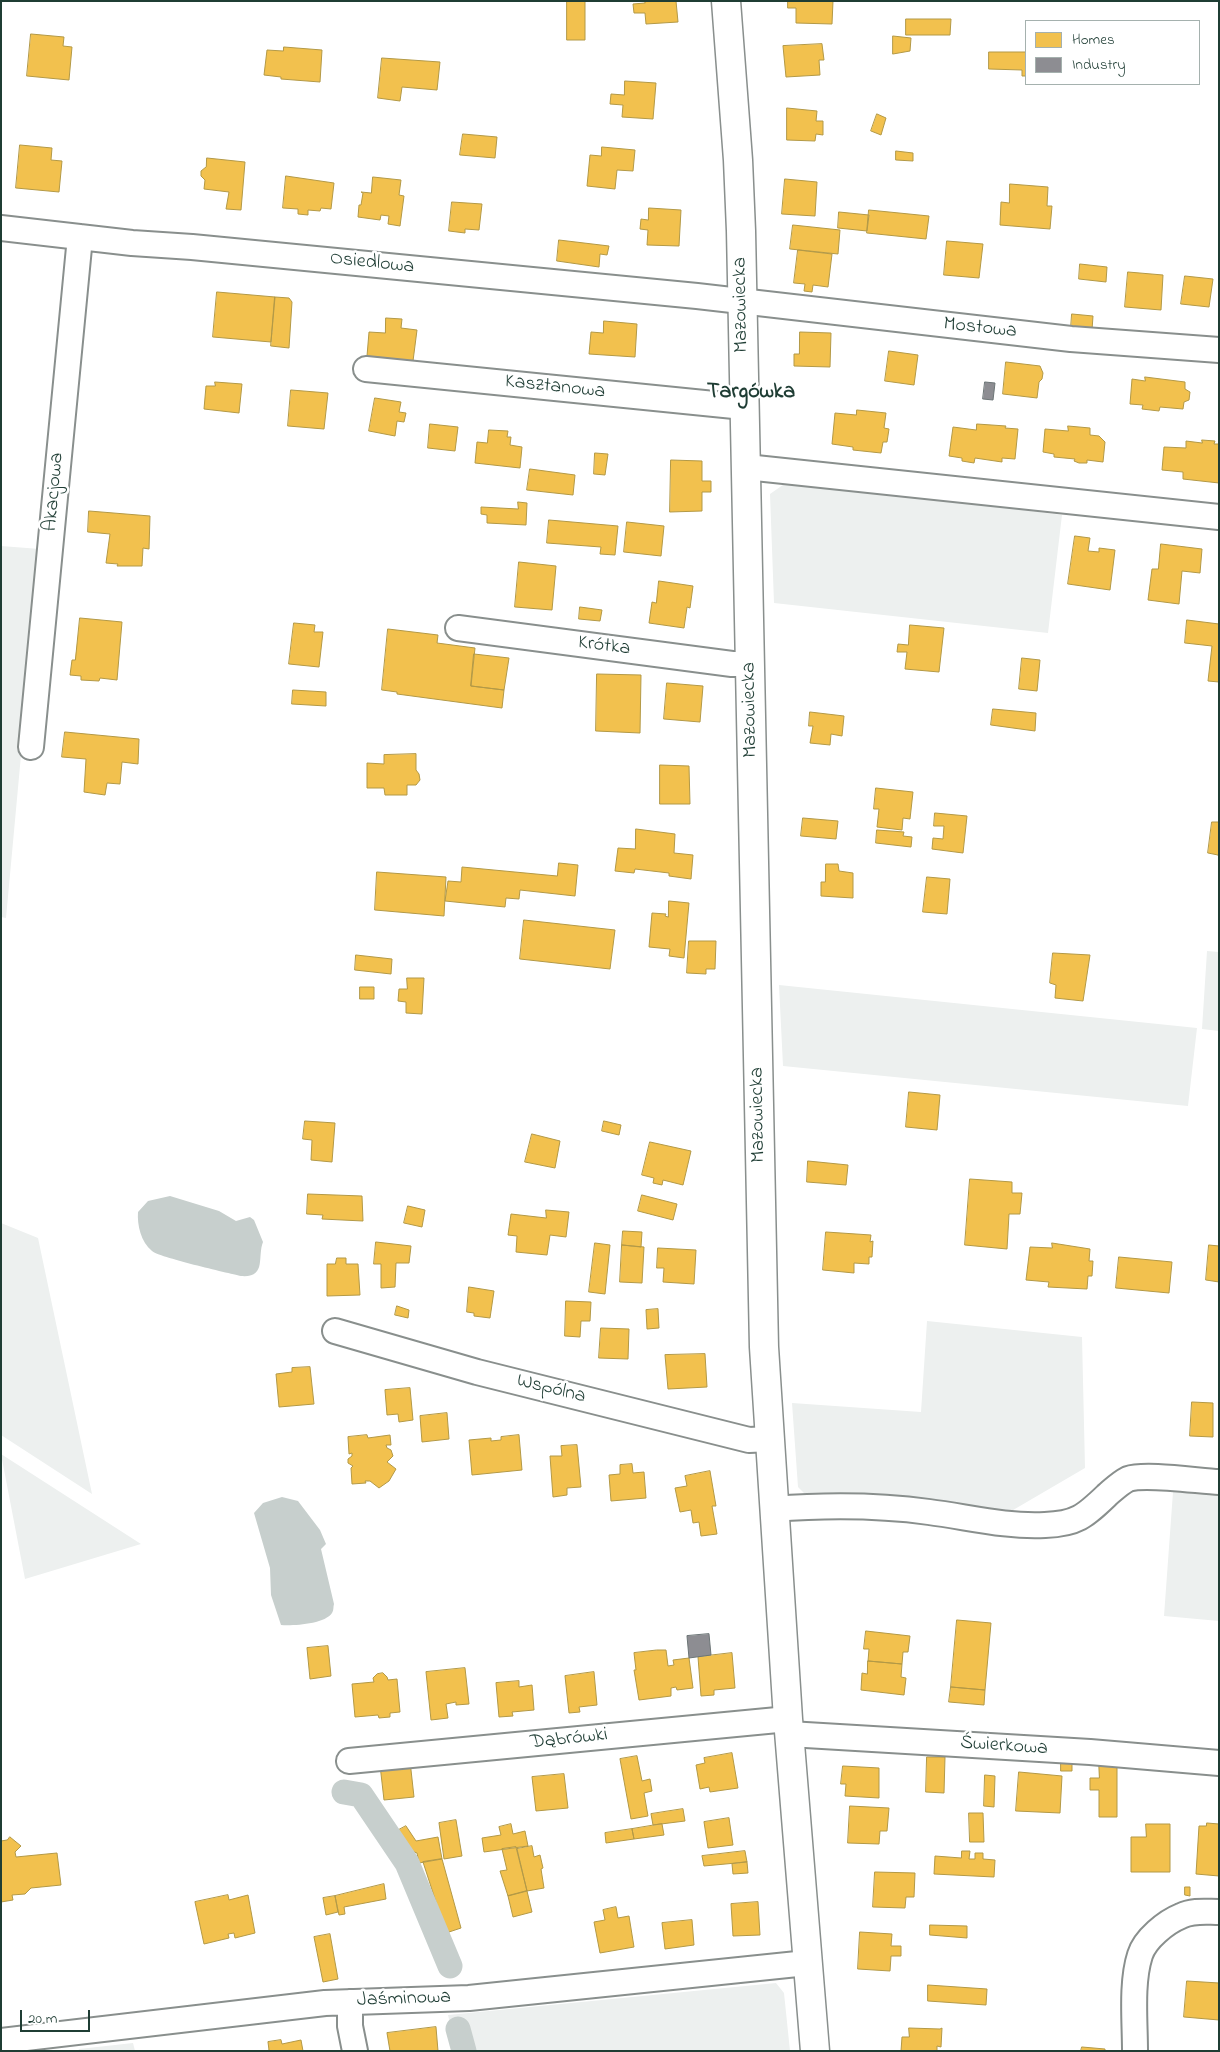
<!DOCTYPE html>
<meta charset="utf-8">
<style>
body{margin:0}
#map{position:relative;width:1220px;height:2052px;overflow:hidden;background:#fff;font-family:"Indie Flower",sans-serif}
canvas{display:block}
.frame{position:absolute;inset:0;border:2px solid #1f3d34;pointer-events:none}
.legend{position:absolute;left:1025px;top:20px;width:175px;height:65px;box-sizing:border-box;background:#fff;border:1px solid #a5b1ae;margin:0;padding:6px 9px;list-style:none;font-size:15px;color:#1f3d34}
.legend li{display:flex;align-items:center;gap:10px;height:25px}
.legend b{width:25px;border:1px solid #a5b1ae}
.scale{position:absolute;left:20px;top:2010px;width:70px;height:22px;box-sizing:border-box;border:2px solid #1f3d34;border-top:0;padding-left:6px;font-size:15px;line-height:18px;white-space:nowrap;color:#1f3d34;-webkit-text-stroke:4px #fff;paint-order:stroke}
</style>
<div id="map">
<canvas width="1220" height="2052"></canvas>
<div class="frame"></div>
<ul class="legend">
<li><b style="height:14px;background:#f2c14e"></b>Homes</li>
<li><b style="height:14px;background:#8d8d92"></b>Industry</li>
</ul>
<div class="scale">20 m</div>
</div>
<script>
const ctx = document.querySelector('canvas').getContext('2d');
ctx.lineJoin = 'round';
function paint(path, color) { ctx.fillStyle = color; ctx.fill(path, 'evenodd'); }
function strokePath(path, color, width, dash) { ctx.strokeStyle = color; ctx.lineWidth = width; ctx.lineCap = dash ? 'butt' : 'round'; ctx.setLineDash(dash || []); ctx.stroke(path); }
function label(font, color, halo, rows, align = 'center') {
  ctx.font = font + ' "Indie Flower",sans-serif'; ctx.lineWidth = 5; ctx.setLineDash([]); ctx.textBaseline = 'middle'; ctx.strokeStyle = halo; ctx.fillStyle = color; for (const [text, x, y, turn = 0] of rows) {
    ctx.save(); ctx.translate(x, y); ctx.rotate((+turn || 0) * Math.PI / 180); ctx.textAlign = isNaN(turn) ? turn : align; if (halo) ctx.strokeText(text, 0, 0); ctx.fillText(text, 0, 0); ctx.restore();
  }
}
const green = new Path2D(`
 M790,480l272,35 -14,118 -274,-30 -4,-109z
 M1,546l39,3 -34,369 -5,-1z
 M1207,951l12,1v79l-17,-2z
 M779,985l418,43 -9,78 -405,-40z
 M1,1223l37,15 54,256 -91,-59z
 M927,1321l155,16 3,131 -77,45 -197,-13 -13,-13 -6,-84 129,9z
 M1,1454l140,90 -116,35z
 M1173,1492l46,3v126l-55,-5z
 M776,1983l8,10 6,58h-333l-9,-36z
 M133,2043l2,8h-57l1,-2z`);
const water = new Path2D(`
 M170,1196l49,15 17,10 14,-4 4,3 9,22c-6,15 4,36 -22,34 -13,-3 -83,-19 -89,-25 -11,-9 -15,-26 -14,-39l10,-11z
 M282,1497l16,4 22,29 6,14 -5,5 13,55c-1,3 0,6 -2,9 -7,11 -39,13 -51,12l-10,-30 -1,-27 -16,-55 9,-10z`);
const homes = new Path2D(`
 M567,1h18v39h-18z
 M644,1h32l2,21 -32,2 -1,-11h-11l-1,-9 12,-1z
 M788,1h45l-1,23 -36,-1v-15h-8z
 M906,19h45l-1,16h-44z
 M31,34l33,3 -1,9 9,1 -3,33 -42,-4z
 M893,36l18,2 -1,13 -17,3z
 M822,44l2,16h-5l1,15 -34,2 -3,-31z
 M284,47l38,3 -2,32 -39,-3v-2l-17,-2 3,-25 16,1z
 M989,52h37v24h-4v-6l-33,-1z
 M382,58l58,4 -3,28 -35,-3 -2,14 -22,-3z
 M625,81l31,2 -3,36 -31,-2 1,-12 -13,-1 1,-10 13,1z
 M787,108l30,3 -1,10h7v14l-7,-1 -1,7 -28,-1z
 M877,114l9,4 -5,17 -10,-4z
 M463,134l34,3 -2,21 -35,-3z
 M20,145l32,3 -1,12 11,1 -3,31 -43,-4z
 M602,147l33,3 -2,21 -16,-1 -2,19 -28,-3 3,-31 11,1z
 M896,151l17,2v8l-17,-1z
 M207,158l38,4 -4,48 -15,-1 3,-17 -25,-3 1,-9 -4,-4v-5l5,-4z
 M286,176l48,7 -3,26 -10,-1 -1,3 -12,-1v5l-10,-1v-5l-15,-1z
 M373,177l28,3 -2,15 5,1 -4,30 -12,-2 1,-8 -8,-1 -1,5 -22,-3 1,-12h2l2,-12 -2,-1 10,1z
 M785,179l32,3 -2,34 -33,-2z
 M1010,184l38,3 -1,19h5l-2,23 -50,-4 1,-23 8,1z
 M452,202l30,2 -3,26 -14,-1v4l-16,-2z
 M649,208l32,2 -2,36 -32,-1 1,-15 -8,-1 1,-10 7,1z
 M869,210l60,6 -3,23 -59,-6z
 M839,212l30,3 -2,16 -29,-3z
 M793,225l47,5 -2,24 -48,-5z
 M559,240l50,6 -2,9 -7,-1 -1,13 -42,-6z
 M947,241l36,3 -4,34 -35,-3z
 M798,250l34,4 -4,33 -15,-2 -1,7 -8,-1 1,-7 -11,-1z
 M1080,264l27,3 -1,15 -27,-3z
 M1128,272l35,3 -2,35 -36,-3z
 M1185,276l28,3 -4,28 -28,-3z
 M217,292l58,5 -4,45 -58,-5z
 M275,297l14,1 3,4 -3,46 -18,-2z
 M1072,314l21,2 -1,14 -21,-2z
 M386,318l16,1 -1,9 16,2 -4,31 -46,-5 2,-24 16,1z
 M604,321l33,3 -2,33 -46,-3 2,-22 12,1z
 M800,332l31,1 -1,34 -36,-1v-12h5z
 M889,351l29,4 -4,30 -29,-4z
 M1006,362l34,4 3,7 -1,6 -3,3 -2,16 -34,-4z
 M1145,377l40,5v7l5,3 -1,8 -5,2 -1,7 -23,-2 -1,4 -17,-2 1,-4 -13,-1 2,-25 13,2z
 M215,382l27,2 -3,29 -35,-4 2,-23h9z
 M291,390l37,3 -4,36 -36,-3z
 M375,398l26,4 -2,10 7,1 -2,9 -7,-1 -2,15 -26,-5z
 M857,410l29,3 -2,15 5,1 -2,13h-4l-2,11 -28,-3v-3l-21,-3 3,-31 21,2z
 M430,424l28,3 -3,24 -27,-3z
 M977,424l29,2 -1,2 13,1 -3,30 -13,-1v4l-27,-4 -1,5 -12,-2v-3l-13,-2 4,-29 23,3z
 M1068,426l22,2v7l9,1 6,6 -2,20 -16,-2v3h-8l-5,-2 1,-2 -21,-2v-3l-11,-2 2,-23 23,2z
 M489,430l19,1 -1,6h4l-1,8 12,2 -2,21 -45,-5 2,-21 10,1z
 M1202,440l13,1 -1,3h5v39l-36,-4v-7l-21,-2 2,-23 22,1v-7l16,2z
 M595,453l13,1 -3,21 -11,-1z
 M671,460l31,1v20h9v11h-9v19l-32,1z
 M530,469l45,6 -2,20 -46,-5z
 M518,502l9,1 -1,22 -39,-2v-8l-6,-1v-7l37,2z
 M89,511l61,5 -1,33 -6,-1 -1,18h-25l1,-2 -12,-1 4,-29 -22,-2z
 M549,520l69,6 -3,29 -15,-1 1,-7 -54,-4z
 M627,522l37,4 -3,30 -37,-4z
 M1075,536l15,2 -2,13 11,1v-4l16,2 -5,40 -42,-6z
 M1161,544l41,5 -2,24 -18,-2 -3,33 -31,-4 4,-31h6z
 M519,562l37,4 -4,44 -37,-3z
 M659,581l34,5 -3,22 -3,-1 -3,21 -35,-5 3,-21 4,1z
 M580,607l22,3 -2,11 -21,-2z
 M80,618l42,4 -5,58 -17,-2 -1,3 -18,-1v-4l-11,-1 2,-15h3z
 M1187,620l32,4v58l-11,-1 4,-35 -27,-3z
 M294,623l21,2 -1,7h9l-4,35 -30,-3z
 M910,625l34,3 -5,44 -34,-3 2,-17h-10l1,-8 10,1z
 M388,629l50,6 -1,8 38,5 -4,38 33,4 -2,18 -105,-14v-2l-15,-2z
 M474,654l35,4 -5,32 -33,-4z
 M1022,658l18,2 -3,31 -18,-2z
 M597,674l44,1 -1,58 -44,-2z
 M667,683l36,3 -3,36 -36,-3z
 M293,690l33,2v14l-34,-2z
 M993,709l43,4 -1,18 -44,-6z
 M810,712l34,4 -2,20 -11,-2 -1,11 -20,-2 3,-17h-4z
 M65,732l74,7 -1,25 -16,-2 -2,22 -13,-1 -2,12 -21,-3 2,-33 -24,-2z
 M416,754v16l3,4 1,6 -4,5h-9v10h-22l-1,-7h-17v-25l17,1v-9z
 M660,765l29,1 1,38h-30z
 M876,788l37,4 -3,27 -7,-1 -1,12 -25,-3 2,-18h-5z
 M935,813l32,3 -4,37 -31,-4 1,-11 10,1 1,-13h-10z
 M803,818l35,3 -2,18 -35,-3z
 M1212,822h7v35l-1,-2 -10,-2z
 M636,829l39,5 -1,19 19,2 -2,24 -22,-3v-3l-34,-4 -1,4 -19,-2 3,-23 17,1z
 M877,830l27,2 -1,4 9,1 -1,10 -35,-4z
 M559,863l19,2 -3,31 -55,-6 -1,9 -13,-1 -1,9 -60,-6 3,-20 13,1 1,-15 95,9z
 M826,864h12l1,7 14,2v25l-32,-2v-14h4z
 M377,872l69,5 -2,39 -69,-6z
 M927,877l23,2 -3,35 -24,-2z
 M669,901l20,2 -5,55 -15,-2 1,-7 -21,-2 3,-34 14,1 -1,2 3,1z
 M524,920l91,10 -5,39 -90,-10z
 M689,941h27l-1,28h-9v5l-19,-1z
 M1053,953l37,2 -7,46 -28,-3 1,-13 -6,-2z
 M356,955l36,4 -1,15 -36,-4z
 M407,978h17l-2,36 -16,-1v-11l-8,-1 1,-12h8z
 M360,987h14v12h-14z
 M909,1092l31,3 -3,35 -31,-3z
 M305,1121l30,2 -3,39 -21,-2 1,-20 -9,-1z
 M604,1121l17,4 -2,10 -17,-4z
 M532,1134l28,7 -5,27 -30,-6z
 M650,1142l41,9 -8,34 -20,-5 -1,5 -9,-2 1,-5 -12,-3z
 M808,1161l40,4 -2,20 -39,-3z
 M970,1179l42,3v11h10l-2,21h-11l-2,35 -42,-4z
 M308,1194l54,2 1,25 -41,-2 1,-4 -16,-1z
 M642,1195l35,9 -4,16 -35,-9z
 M408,1206l17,4 -3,17 -18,-4z
 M546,1210l23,2 -3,25 -16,-2 -3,20 -31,-3 1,-16 -9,-1 3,-21 35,4z
 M623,1231l19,1 -1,15 -19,-2z
 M826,1232l45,3 -1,7 3,-1 -1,16h-3v7l-15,-1v10l-31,-3z
 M376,1242l35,4 -2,17h-13l-1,24 -14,1v-24h-7z
 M595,1243l15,2 -5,49 -16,-2z
 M1052,1243l38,6 -1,12h4l-1,15h-4l-1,13 -39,-2 1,-5 -23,-2 4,-33 22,1z
 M622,1245l22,2 -2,36 -22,-1z
 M1209,1245l10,1v36l-13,-2z
 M658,1248l38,2 -2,34 -31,-2 1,-14h-7z
 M1119,1257l53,5 -3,31 -53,-5z
 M337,1258h9v6h12l2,31 -33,1v-32h8z
 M469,1287l25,4 -4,27 -16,-2v-3l-7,-1z
 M566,1301l25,1 -1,19h-9l-1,16 -15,-1z
 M397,1306l12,4 -1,8 -13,-3z
 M658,1309l1,19 -12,1 -1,-19z
 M601,1328l28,1 -1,30 -29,-1z
 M705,1354l2,33 -39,2 -3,-34z
 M310,1367l4,37 -35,3 -3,-33 16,-2v-4z
 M410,1388l3,32 -14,2 -1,-8 -11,1 -2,-25z
 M1192,1402l21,1v34l-23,-1z
 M447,1413l2,26 -27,3 -2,-26z
 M367,1435l1,3 22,-3 1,10h-5l1,3 4,2 2,6 -6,6 9,7 -7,12 -10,7 -9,-7h-5l1,2 -14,1 -1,-16 2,-2 -5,-3v-4l4,-3v-3l-3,1 -1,-17z
 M519,1435l3,35 -50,5 -3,-35 22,-2v3l10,-1v-3z
 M577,1445l4,42 -14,1v7l-14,2 -3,-41h12l-1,-10z
 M632,1464l1,9 11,-1 2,26 -35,3 -2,-26 11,-1v-9z
 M710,1471l6,35h-4l5,28 -16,2 -2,-14 -6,1 -2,-13 -11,2 -5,-24 12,-2 -2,-10z
 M957,1620l34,3 -6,67 -34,-3z
 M866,1631l44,5 -2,16h-5l-1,12 -34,-3 1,-12h-5z
 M328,1646l3,30 -21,3 -3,-31z
 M657,1650h9l2,16 6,-1 -1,-5 16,-2 4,30 -16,2 -1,-3 -5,1v8l-32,4 -5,-30h2l-2,-17z
 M732,1653l3,35 -21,2v5l-13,1 -3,-39z
 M868,1661l34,3 -1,13 5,1 -2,17 -43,-5 1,-17 5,1z
 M465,1668l4,36 -13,1v-3l-10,2 2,14 -17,2 -5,-48z
 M594,1672l3,33 -18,2 1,5 -11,1 -4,-37z
 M383,1673l4,4 1,3 9,-1 3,33 -10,1v4l-11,1 -1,-3 -23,2 -3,-33 22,-2 -1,-4 4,-4z
 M519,1681v6l13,-2 2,25 -22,2 1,4 -14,1 -3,-34z
 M951,1687l34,3 -1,15 -35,-3z
 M732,1753l6,35 -28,4 -1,-5 -9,2 -4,-24 9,-2 -1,-5z
 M637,1756l5,25 8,-2 2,12 -8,2 4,23 -17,3 -11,-60z
 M927,1757h18l-1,36 -18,-1z
 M1061,1760h11v11h-11z
 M410,1761l4,36 -30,3 -4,-35z
 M1099,1761h18v56h-18v-27h-9v-12h9z
 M843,1766l36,2v30l-34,-2 1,-12h-5z
 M1019,1772l43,4 -2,37 -44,-2z
 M564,1774l4,34 -32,3 -4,-34z
 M985,1775l10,1 -1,31 -10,-1z
 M850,1806l39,2 -2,23h-7l-1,13 -31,-1z
 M683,1809l2,12 -32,4 -2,-11z
 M969,1813h14l1,29h-14z
 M729,1818l4,27 -25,3 -4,-26z
 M456,1820l6,36 -18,3 -5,-36z
 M1207,1823l12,1v52l-23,-2 3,-48h7z
 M511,1824l2,10 12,-3 3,15 -44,6 -2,-14 19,-3 -2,-8z
 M662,1824l2,11 -30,4 -2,-10z
 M1146,1824h24v48h-39v-35h15z
 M406,1826l10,15 22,-4 4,22 -23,4 -2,-10 -8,-3 -14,-18z
 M632,1829l2,10 -28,4 -1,-10z
 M10,1837l11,9 -6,6 1,5 41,-4 4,32 -30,3 -6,6 -13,1 1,5 -12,2v-61l6,-1z
 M532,1846l2,11 6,-2 3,13 -2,1 3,19 -17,3 -10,-42z
 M516,1847l11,44 -19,5 -8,-25 7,-1 -5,-21z
 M745,1851l2,11 -43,4 -2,-10z
 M962,1851h8l-1,8h6v-6h8v6l12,1 -1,17 -60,-3 1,-18 26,2z
 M442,1859l19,69 -15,5 -23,-71z
 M747,1862l1,11 -15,1 -1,-10z
 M875,1872l40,1 -1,24h-8l-1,11 -32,-1z
 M384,1884l2,15 -42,8 1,7 -6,1 -4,-19z
 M1185,1887h5v9l-5,-1z
 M527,1891l5,21 -19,5 -5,-21z
 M228,1895l1,5 19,-5 7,38 -20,5 -1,-5 -6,1 1,4 -25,6 -9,-42z
 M335,1896l3,16 -12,3 -3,-17z
 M758,1902l2,33 -27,1 -2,-32z
 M616,1907l2,11 11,-2 5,31 -34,6 -6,-31 11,-2 -2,-10z
 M692,1920l2,25 -29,4 -3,-26z
 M930,1925l37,1v12l-37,-3z
 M860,1932l32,2 -1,12h10v10h-10l-1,15 -32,-2z
 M330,1934l8,45 -15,3 -9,-45z
 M1187,1981l32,2v37l-35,-3z
 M928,1985l59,4 -1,16 -58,-4z
 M436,2027l2,24h-48l-3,-18z
 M909,2028l31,1 2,-1 -1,19 -4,-1v5h-36l1,-14h7z
 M281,2040l1,4 19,-4 2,11h-36l2,-1 -1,-8z
 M1082,2047l23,2v2h-24z`);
const industry = new Path2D(`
 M985,382l10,1 -2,17 -10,-1z
 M709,1634l2,21 -22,3 -2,-22z`);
const canal = new Path2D(`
 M344,1792l17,3 46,68 43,103
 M458,2029l6,22`);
const minor = new Path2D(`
 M1,228l131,15 60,4 505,49 374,43 148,11
 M366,369l378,38
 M746,467l473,50
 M458,628l274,36h18
 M31,747l49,-510
 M335,1331l142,41 272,68 21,-1
 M774,1509c52,-4 103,-4 155,3 39,5 77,15 116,13 32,-1 40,-9 62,-30 7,-6 13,-12 21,-16 17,-6 70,2 91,3
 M789,1734l301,18 129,11
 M349,1761l439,-42
 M350,2002v24l5,25
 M1,2041l324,-38 144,-5 338,-35
 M1135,2051c0,-30 -4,-68 5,-96 5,-16 26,-33 41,-39 12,-6 25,-4 38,-4`);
const tertiary = new Path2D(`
 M726,1l12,159 3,71 23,1116 24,372 27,332`);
const streetNames = [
 ["Osiedlowa",372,264,6],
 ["Mazowiecka",742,305,-91],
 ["Mostowa",980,329,6],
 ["Kasztanowa",555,388,6],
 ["Akacjowa",55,492,-85],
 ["Krótka",604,647,7],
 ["Mazowiecka",751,710,-91],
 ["Mazowiecka",759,1115,-91],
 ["Wspólna",551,1390,14],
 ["Dąbrówki",569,1740,-6],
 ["Świerkowa",1004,1747,4],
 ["Jaśminowa",404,2000,-2]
];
const quarterNames = [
 ["Targówka",751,393]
];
paint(green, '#edf0ef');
paint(water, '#c7cfcd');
paint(homes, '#f2c14e');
strokePath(homes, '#b39946', 1);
paint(industry, '#8d8d92');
strokePath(industry, '#6c7576', 1);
strokePath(canal, '#c7cfcd', 25);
strokePath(minor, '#898f8d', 28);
strokePath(tertiary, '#898f8d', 31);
strokePath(minor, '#fff', 24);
strokePath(tertiary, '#fff', 28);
label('20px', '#1f3d34', '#fff', streetNames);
label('bold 22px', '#1f3d34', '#fff', quarterNames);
</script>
